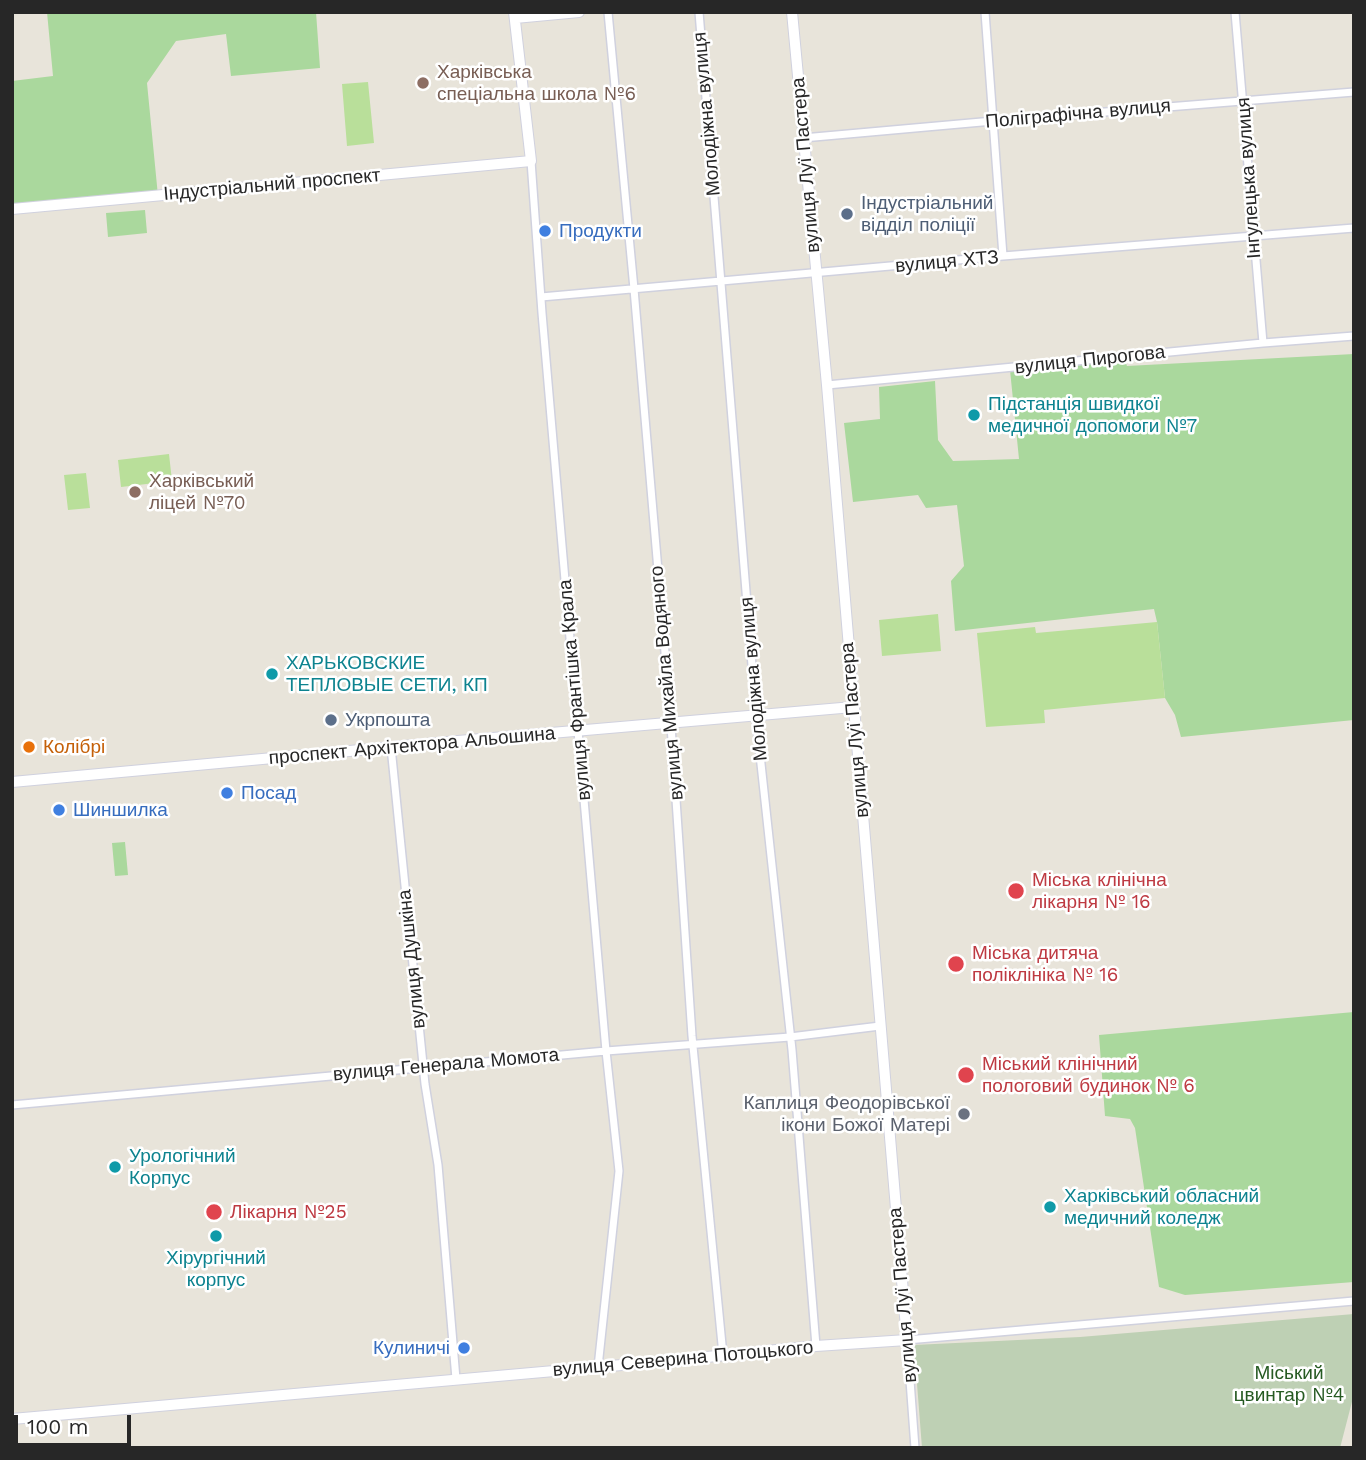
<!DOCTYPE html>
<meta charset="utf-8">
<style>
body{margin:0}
#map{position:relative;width:1366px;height:1460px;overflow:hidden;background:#e8e4da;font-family:"Work Sans",sans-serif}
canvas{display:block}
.frame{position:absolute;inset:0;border:14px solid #272727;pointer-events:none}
.scale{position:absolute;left:14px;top:1415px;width:117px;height:32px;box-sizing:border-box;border:4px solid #272727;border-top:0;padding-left:9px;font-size:21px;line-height:24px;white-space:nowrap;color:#272727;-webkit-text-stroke:5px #fff;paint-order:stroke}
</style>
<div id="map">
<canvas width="1366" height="1460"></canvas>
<div class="frame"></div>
<div class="scale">100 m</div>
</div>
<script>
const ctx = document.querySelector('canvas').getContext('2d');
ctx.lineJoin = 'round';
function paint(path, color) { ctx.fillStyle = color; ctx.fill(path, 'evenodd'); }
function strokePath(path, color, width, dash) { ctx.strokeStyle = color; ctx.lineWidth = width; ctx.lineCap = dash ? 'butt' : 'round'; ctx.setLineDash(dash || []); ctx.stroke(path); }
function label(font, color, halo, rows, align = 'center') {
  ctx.font = font + ' "Work Sans",sans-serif'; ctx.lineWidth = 5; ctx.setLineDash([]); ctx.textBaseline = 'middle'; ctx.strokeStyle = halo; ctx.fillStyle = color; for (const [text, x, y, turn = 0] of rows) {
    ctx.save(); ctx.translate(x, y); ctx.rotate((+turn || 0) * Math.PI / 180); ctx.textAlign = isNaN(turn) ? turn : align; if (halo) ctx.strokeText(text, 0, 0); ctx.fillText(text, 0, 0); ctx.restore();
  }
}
const green = new Path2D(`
 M47,12h269l4,56 -89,8 -5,-42 -50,7 -29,42 11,113 -146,13v-128l41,-5z
 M145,210l2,23 -39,4 -2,-24z
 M1354,354v366l-173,17 -6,-22 -10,-17 -8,-76 -3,-13 -199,22 -4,-50 13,-15 -7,-61 -31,3 -8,-13 -65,7 -9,-79 36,-4 -1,-32 56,-6 3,59 15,21 66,-2 -9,-89 115,-9 2,5z
 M125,842l3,33 -13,1 -3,-33z
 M1354,1012v270l-169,13 -26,-8 -24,-159 -5,-9 -25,-3 -6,-81z`);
const cemetery = new Path2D(`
 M1354,1314v80l-14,54h-418l-8,-103 166,-8z`);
const pitch = new Path2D(`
 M368,82l6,61 -27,3 -5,-62z
 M169,454l3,27 -51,6 -3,-27z
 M86,473l4,35 -22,2 -4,-35z
 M938,614l3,37 -59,5 -3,-36z
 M1157,622l8,76 -121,12 1,13 -59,4 -9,-94 58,-6 1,6z`);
const street = new Path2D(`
 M608,12l26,277 36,422 22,325 31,319
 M699,12l58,715 35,323 24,296
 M985,12l18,244
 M1235,12l28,331
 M803,138l190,-17 361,-29
 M531,161l11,152 36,418 28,320 13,120 -21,196
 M541,297l462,-41 351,-28
 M827,385l436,-42 91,-7
 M391,747l34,337 13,81 18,214
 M12,1105l594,-54 184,-14 90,-11
 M915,1448l-8,-108 447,-39`);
const secondary = new Path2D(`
 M515,18l64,-6
 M12,209l519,-48 -17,-149
 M12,782l446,-41 395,-34
 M12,1419l655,-58 149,-15 91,-6 -80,-955 -35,-373`);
const markers = [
 [423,83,7,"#8d6e63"],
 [847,214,7,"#5c6f8a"],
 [545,231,7,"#3f7fe0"],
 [974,415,7,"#0f9aa8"],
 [135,492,7,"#8d6e63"],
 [272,674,7,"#0f9aa8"],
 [331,720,7,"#5c6f8a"],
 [29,747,7,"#e8710a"],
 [227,793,7,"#3f7fe0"],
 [59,810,7,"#3f7fe0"],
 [1016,891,9,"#e0444e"],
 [956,964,9,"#e0444e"],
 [966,1075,9,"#e0444e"],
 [964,1114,7,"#6b7280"],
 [115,1167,7,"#0f9aa8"],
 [1050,1207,7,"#0f9aa8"],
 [214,1212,9,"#e0444e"],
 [216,1236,7,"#0f9aa8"],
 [464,1348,7,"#3f7fe0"]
];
const educationNames = [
 ["Харківська",437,72],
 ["спеціальна школа №6",437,94],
 ["Харківський",149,481],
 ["ліцей №70",149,503]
];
const streetNames = [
 ["Молодіжна вулиця",707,114,-95],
 ["Поліграфічна вулиця",1078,114,-5],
 ["вулиця Луї Пастера",806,165,-95],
 ["Інгулецька вулиця",1249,178,-94],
 ["Індустріальний проспект",272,185,-5],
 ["вулиця ХТЗ",947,262,-5],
 ["вулиця Пирогова",1090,360,-6],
 ["Молодіжна вулиця",754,679,-95],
 ["вулиця Михайла Водяного",667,683,-95],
 ["вулиця Франтішка Крала",575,690,-95],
 ["вулиця Луї Пастера",855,730,-95],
 ["проспект Архітектора Альошина",412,746,-5],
 ["вулиця Душкіна",412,959,-96],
 ["вулиця Генерала Момота",446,1065,-5],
 ["вулиця Луї Пастера",903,1295,-95],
 ["вулиця Северина Потоцького",683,1359,-5]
];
const serviceNames = [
 ["Індустріальний",861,203],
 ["відділ поліції",861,225],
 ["Укрпошта",345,720]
];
const shopNames = [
 ["Продукти",559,231],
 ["Посад",241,793],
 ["Шиншилка",73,810],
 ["Кулиничі",450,1348,"right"]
];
const cultureNames = [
 ["Підстанція швидкої",988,404],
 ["медичної допомоги №7",988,426],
 ["ХАРЬКОВСКИЕ",286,663],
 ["ТЕПЛОВЫЕ СЕТИ, КП",286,685],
 ["Урологічний",129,1156],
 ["Корпус",129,1178],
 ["Харківський обласний",1064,1196],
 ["медичний коледж",1064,1218],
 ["Хірургічний",216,1258,"center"],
 ["корпус",216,1280,"center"]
];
const foodNames = [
 ["Колібрі",43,747]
];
const healthNames = [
 ["Міська клінічна",1032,880],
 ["лікарня № 16",1032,902],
 ["Міська дитяча",972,953],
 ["поліклініка № 16",972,975],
 ["Міський клінічний",982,1064],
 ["пологовий будинок № 6",982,1086],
 ["Лікарня №25",230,1212]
];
const worshipNames = [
 ["Каплиця Феодорівської",950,1103],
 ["ікони Божої Матері",950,1125]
];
const parkNames = [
 ["Міський",1289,1373],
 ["цвинтар №4",1289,1395]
];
paint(green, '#aad89d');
paint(cemetery, '#bed0b4');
paint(pitch, '#b9df9a');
strokePath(street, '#d0d1de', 10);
strokePath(secondary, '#d0d1de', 12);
strokePath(street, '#fff', 7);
strokePath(secondary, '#fff', 10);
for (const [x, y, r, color] of markers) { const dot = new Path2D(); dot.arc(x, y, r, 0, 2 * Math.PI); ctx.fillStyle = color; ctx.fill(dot); strokePath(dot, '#fff', 2.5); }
label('19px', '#785e54', '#fff', educationNames, 'left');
label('19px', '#272727', '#fff', streetNames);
label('19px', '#4e5e75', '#fff', serviceNames, 'left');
label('19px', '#366cbe', '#fff', shopNames, 'left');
label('19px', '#0d838f', '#fff', cultureNames, 'left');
label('19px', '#c56008', '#fff', foodNames, 'left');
label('19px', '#be3a42', '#fff', healthNames, 'left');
label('19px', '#5b616d', '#fff', worshipNames, 'right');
label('19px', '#265a22', '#fff', parkNames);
</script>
